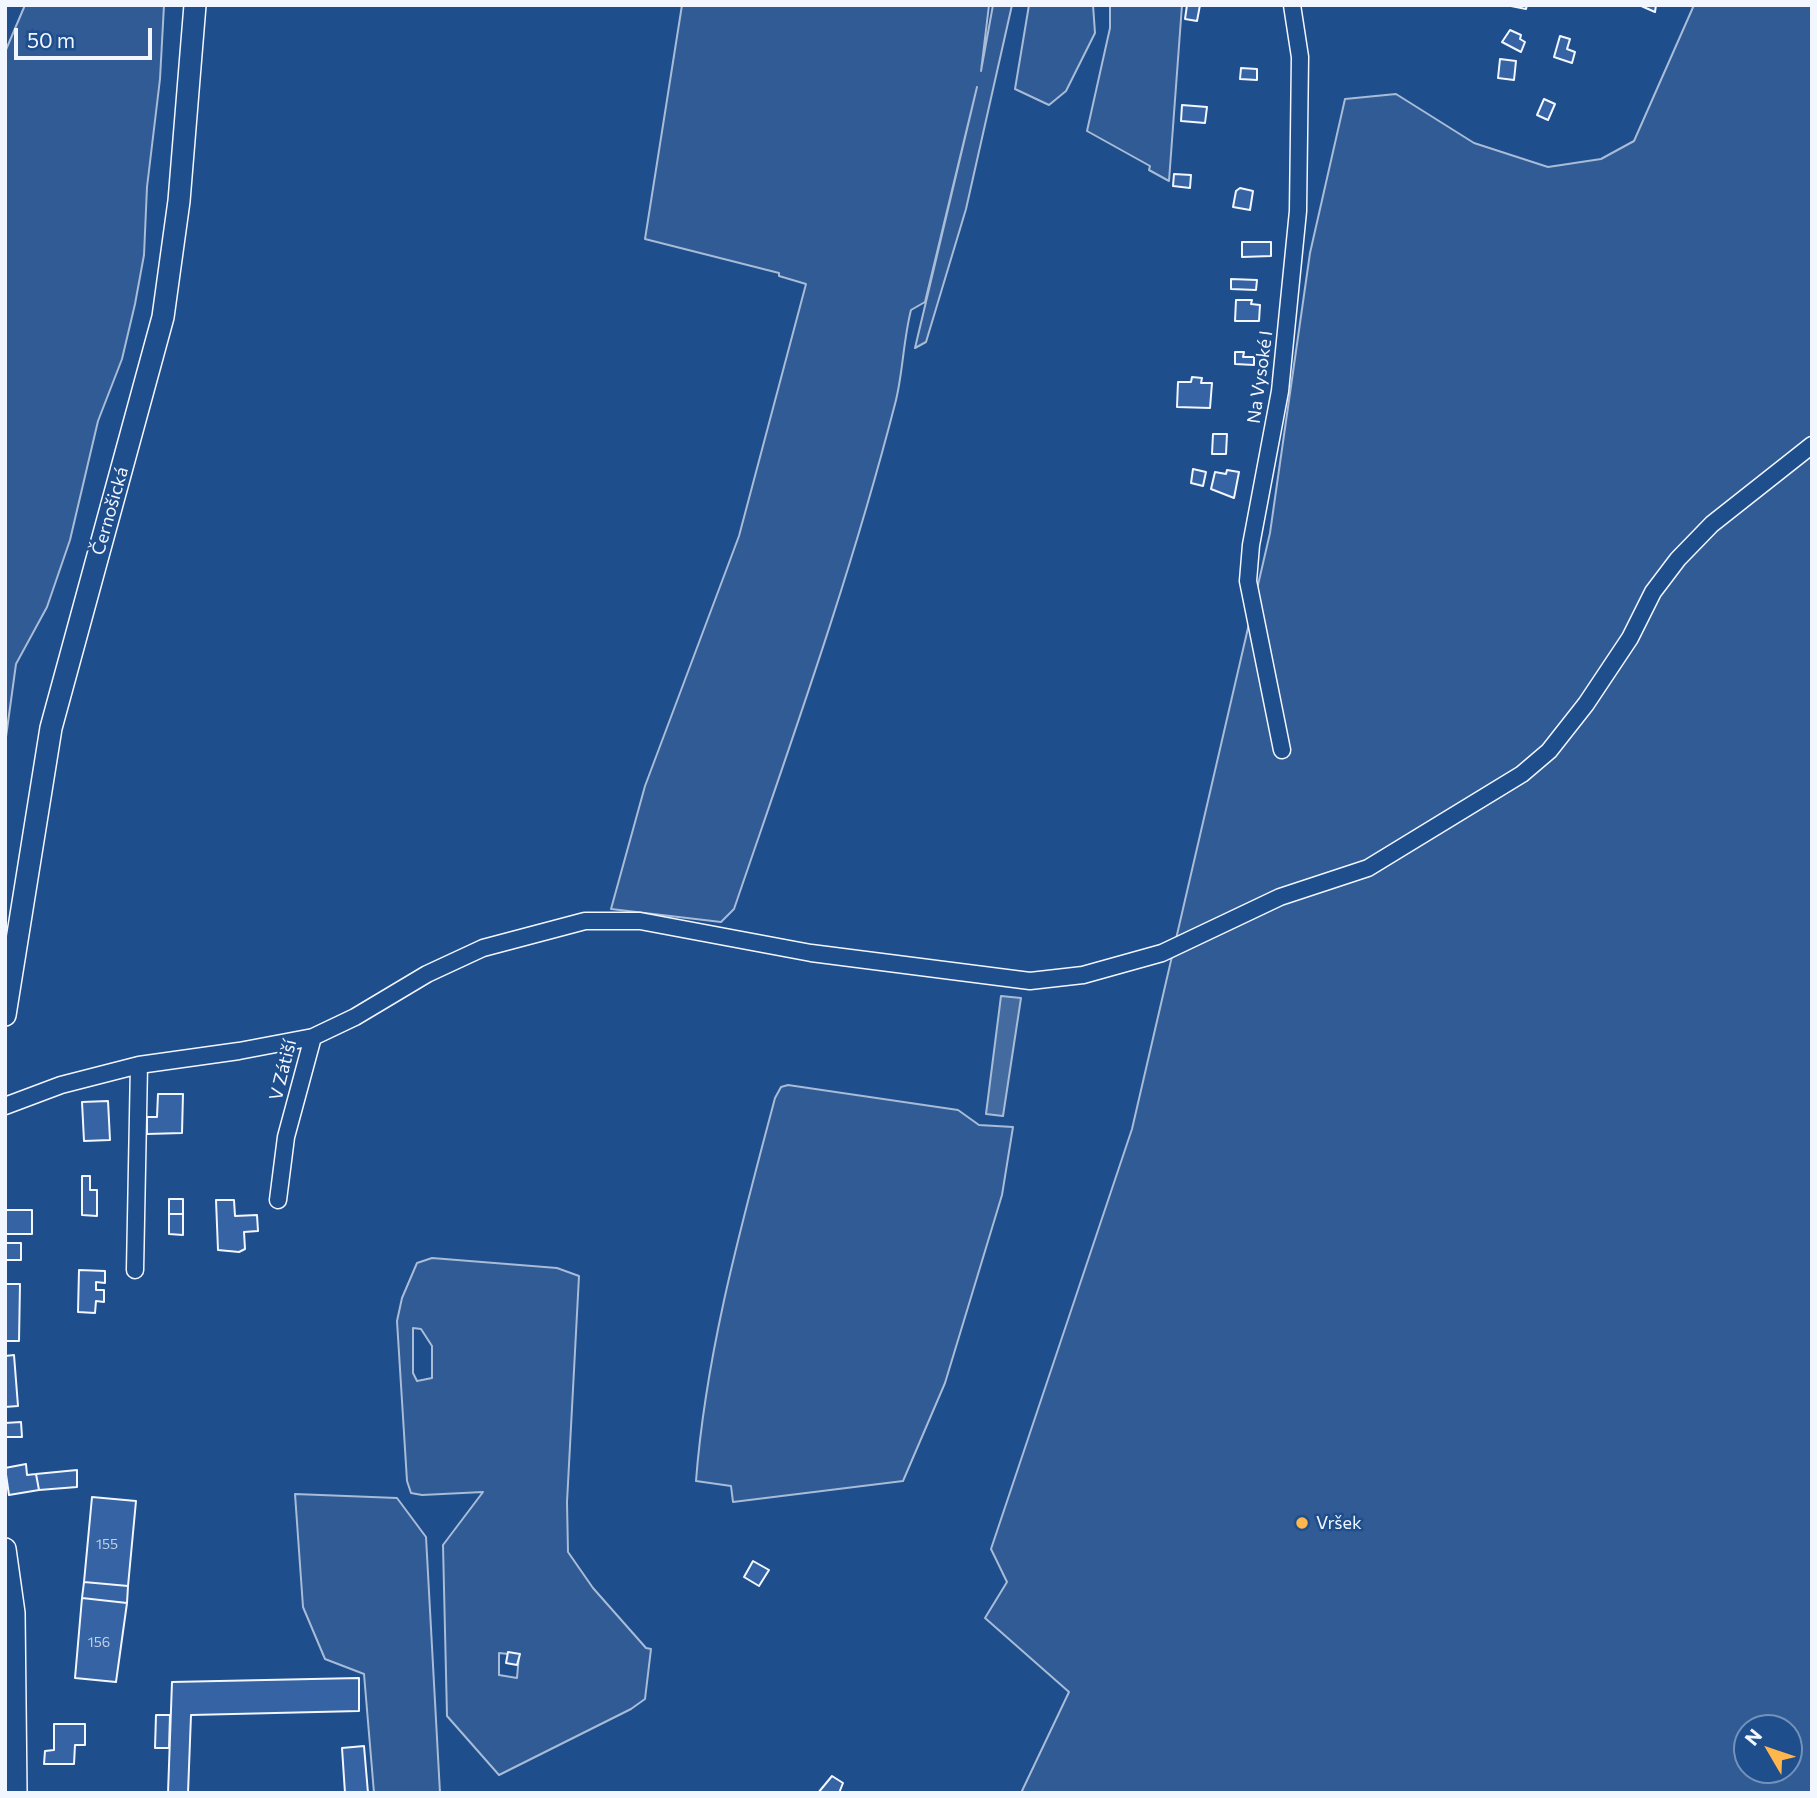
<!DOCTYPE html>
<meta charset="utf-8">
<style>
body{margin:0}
#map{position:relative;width:1817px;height:1798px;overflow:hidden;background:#1f4e8c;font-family:Commissioner,sans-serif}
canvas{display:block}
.frame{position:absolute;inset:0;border:7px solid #f2f6ff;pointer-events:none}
.north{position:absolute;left:1733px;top:1714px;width:70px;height:70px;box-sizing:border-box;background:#1f4e8c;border:2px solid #7391ba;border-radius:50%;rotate:309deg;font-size:19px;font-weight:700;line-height:28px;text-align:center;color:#f2f6ff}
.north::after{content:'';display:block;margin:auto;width:24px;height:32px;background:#ffb74d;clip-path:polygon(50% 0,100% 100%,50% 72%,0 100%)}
.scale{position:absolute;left:14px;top:28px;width:138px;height:32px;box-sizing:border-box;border:4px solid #f2f6ff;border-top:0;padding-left:9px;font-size:21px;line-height:24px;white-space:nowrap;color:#f2f6ff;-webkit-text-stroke:5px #1f4e8c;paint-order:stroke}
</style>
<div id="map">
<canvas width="1817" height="1798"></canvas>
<div class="frame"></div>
<div class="north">N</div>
<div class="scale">50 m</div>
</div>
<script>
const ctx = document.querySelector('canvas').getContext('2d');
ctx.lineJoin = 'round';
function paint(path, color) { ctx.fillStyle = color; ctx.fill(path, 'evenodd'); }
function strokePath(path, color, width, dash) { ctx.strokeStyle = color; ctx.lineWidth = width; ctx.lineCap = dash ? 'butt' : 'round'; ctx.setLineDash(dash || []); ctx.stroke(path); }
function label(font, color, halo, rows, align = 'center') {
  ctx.font = font + ' Commissioner,sans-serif'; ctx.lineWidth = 5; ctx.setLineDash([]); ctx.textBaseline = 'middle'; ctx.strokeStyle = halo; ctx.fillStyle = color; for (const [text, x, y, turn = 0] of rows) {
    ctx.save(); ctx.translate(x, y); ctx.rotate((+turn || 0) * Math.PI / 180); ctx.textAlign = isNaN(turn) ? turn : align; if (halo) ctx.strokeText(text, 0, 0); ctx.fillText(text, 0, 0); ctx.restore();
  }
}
const green = new Path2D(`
 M25,5h139l-4,74 -13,108 -3,68 -9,49 -13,55 -24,62 -28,119 -23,67 -31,57 -11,80v-692z
 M682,5h307l-8,66 12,-66h19l-46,204 -40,133 -11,6 62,-261 -52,215 -14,8c-8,31 -8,64 -16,94 -44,171 -104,338 -161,505l-13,13 -110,-13 34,-123 94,-250 67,-252 -27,-8v-3l-134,-34z
 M1029,5h64l2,28 -29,58 -17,14 -34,-16z
 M1110,5h72l-13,176 -20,-11 1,-4 -63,-35 23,-103z
 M1694,5h118v1788h-791l48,-101 -84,-74 22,-36 -16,-33 141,-420 138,-596 40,-280 35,-154 51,-5 78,49 74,24 53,-8 33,-18zM1747,1728h42v42h-42z
 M788,1085l170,25 21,15 34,2 -11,68 -57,188 -42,98 -170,21 -2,-16 -35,-5c10,-130 46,-258 79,-383l6,-11z
 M432,1258l125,10 22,8 -12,226 1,50 25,36 53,60 5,1 -6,50 -14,10 -132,66 -52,-59 -4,-171 40,-53 -61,3 -11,-2 -4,-12 -10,-160 5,-23 15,-35zM413,1328l8,1 11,17v32l-15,3 -4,-8zM499,1653l20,2 -2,23 -18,-3z
 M295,1494l102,4 29,39 14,256h-66l-10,-119 -39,-15 -22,-52z`);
const water = new Path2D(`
 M1001,996l20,2 -18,118 -17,-2z`);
const building = new Path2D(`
 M1187,5h13l-3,16 -12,-2z
 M1506,5h21l-1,4z
 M1639,5h17l-1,7z
 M1510,30l11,5 -1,4 5,3 -4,10 -19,-10z
 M1560,36l10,3 -3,10 8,3 -3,11 -18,-6z
 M1500,59l16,2 -2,19 -16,-2z
 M1241,68l16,1v11l-17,-1z
 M1544,99l11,5 -7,16 -11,-5z
 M1182,105l25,2 -2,16 -24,-2z
 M1174,174l17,1 -1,13 -17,-2z
 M1240,188l13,3 -3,19 -17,-3 3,-16z
 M1242,242h29v14l-29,1z
 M1231,279l26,1 -1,10 -25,-1z
 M1236,300h16l-1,4 9,1 -1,16h-24z
 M1235,352h9l-1,5h11v8l-19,-1z
 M1192,377l10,1 -1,5h11l-2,25 -33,-1 1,-25h13z
 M1213,434h14l-1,20h-14z
 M1193,469l13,3 -3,14 -12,-3z
 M1227,470l12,2 -5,26 -23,-9 4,-17 11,2z
 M158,1094h25l-1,39 -35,1v-17h10z
 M108,1101l2,39 -26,1 -2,-39z
 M82,1176h8v14h7v26l-15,-1z
 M169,1199h14v15h-14z
 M216,1200h18l1,16 22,-1 1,16 -14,1 1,17 -6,3 -21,-2z
 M5,1210h27v24h-26z
 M169,1214h14v21l-14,-1z
 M5,1243h16v17h-16z
 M79,1270l26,1v12l-9,-1v8h8v12l-8,-1 -1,12 -17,-1z
 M5,1284h15l-1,57h-14z
 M14,1355l4,51 -13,1v-51z
 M21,1422l1,15h-17v-14z
 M26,1464l1,11 9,-1 3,16 -30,5 -4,-27z
 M77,1470v17l-38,3 -3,-16z
 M92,1497l44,4 -8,85 -44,-4z
 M753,1561l16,9 -10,16 -15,-9z
 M84,1582l44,4 -1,17 -45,-5z
 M82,1598l45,5 -11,79 -41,-4z
 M508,1652l12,2 -3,11 -11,-2z
 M359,1678v33l-168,4 -3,78h-20l4,-111z
 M156,1715h14l-1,33h-14z
 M54,1724h31v21h-10l-1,19h-30l1,-13 9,-1z
 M364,1746l4,47h-23l-3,-45z
 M832,1776l11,7 -4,10h-21z`);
const minor = new Path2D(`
 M1282,750l-34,-169 3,-36 29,-154 18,-180 2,-154 -8,-52
 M5,1106l56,-21 78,-20 100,-14 74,-14 42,-20 72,-43 56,-26 102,-27h55l171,32 219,28 53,-6 79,-22 118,-56 88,-29 154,-94 27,-23 37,-47 44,-66 23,-46 25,-33 34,-35 100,-79
 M278,1200l8,-63 27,-100
 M135,1270l4,-205`);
const tertiary = new Path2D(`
 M5,1015l46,-287 112,-411 16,-116 16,-196
 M5,1549l9,64 2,180`);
const markers = [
 [1302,1523,7,"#ffb74d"]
];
const numberNames = [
 ["155",107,1544],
 ["156",99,1642]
];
const streetNames = [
 ["Na Vysoké I",1260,377,-82],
 ["Černošická",110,511,-74],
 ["V Zátiší",283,1070,-76]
];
const poiNames = [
 ["Vršek",1316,1523]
];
paint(green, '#305b95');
strokePath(green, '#a8bbd7', 2);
paint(water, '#446ba0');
strokePath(water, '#a8bbd7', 2);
paint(building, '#3563a3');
strokePath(building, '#f2f6ff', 2);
strokePath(minor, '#f2f6ff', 19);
strokePath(tertiary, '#f2f6ff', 24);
strokePath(minor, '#1f4e8c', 16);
strokePath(tertiary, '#1f4e8c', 21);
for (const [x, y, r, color] of markers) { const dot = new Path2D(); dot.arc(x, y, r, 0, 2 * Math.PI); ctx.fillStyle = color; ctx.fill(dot); strokePath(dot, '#1f4e8c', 2.5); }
label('14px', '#c3d1e8', null, numberNames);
label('18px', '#f2f6ff', '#1f4e8c', streetNames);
label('18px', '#f2f6ff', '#1f4e8c', poiNames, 'left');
</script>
